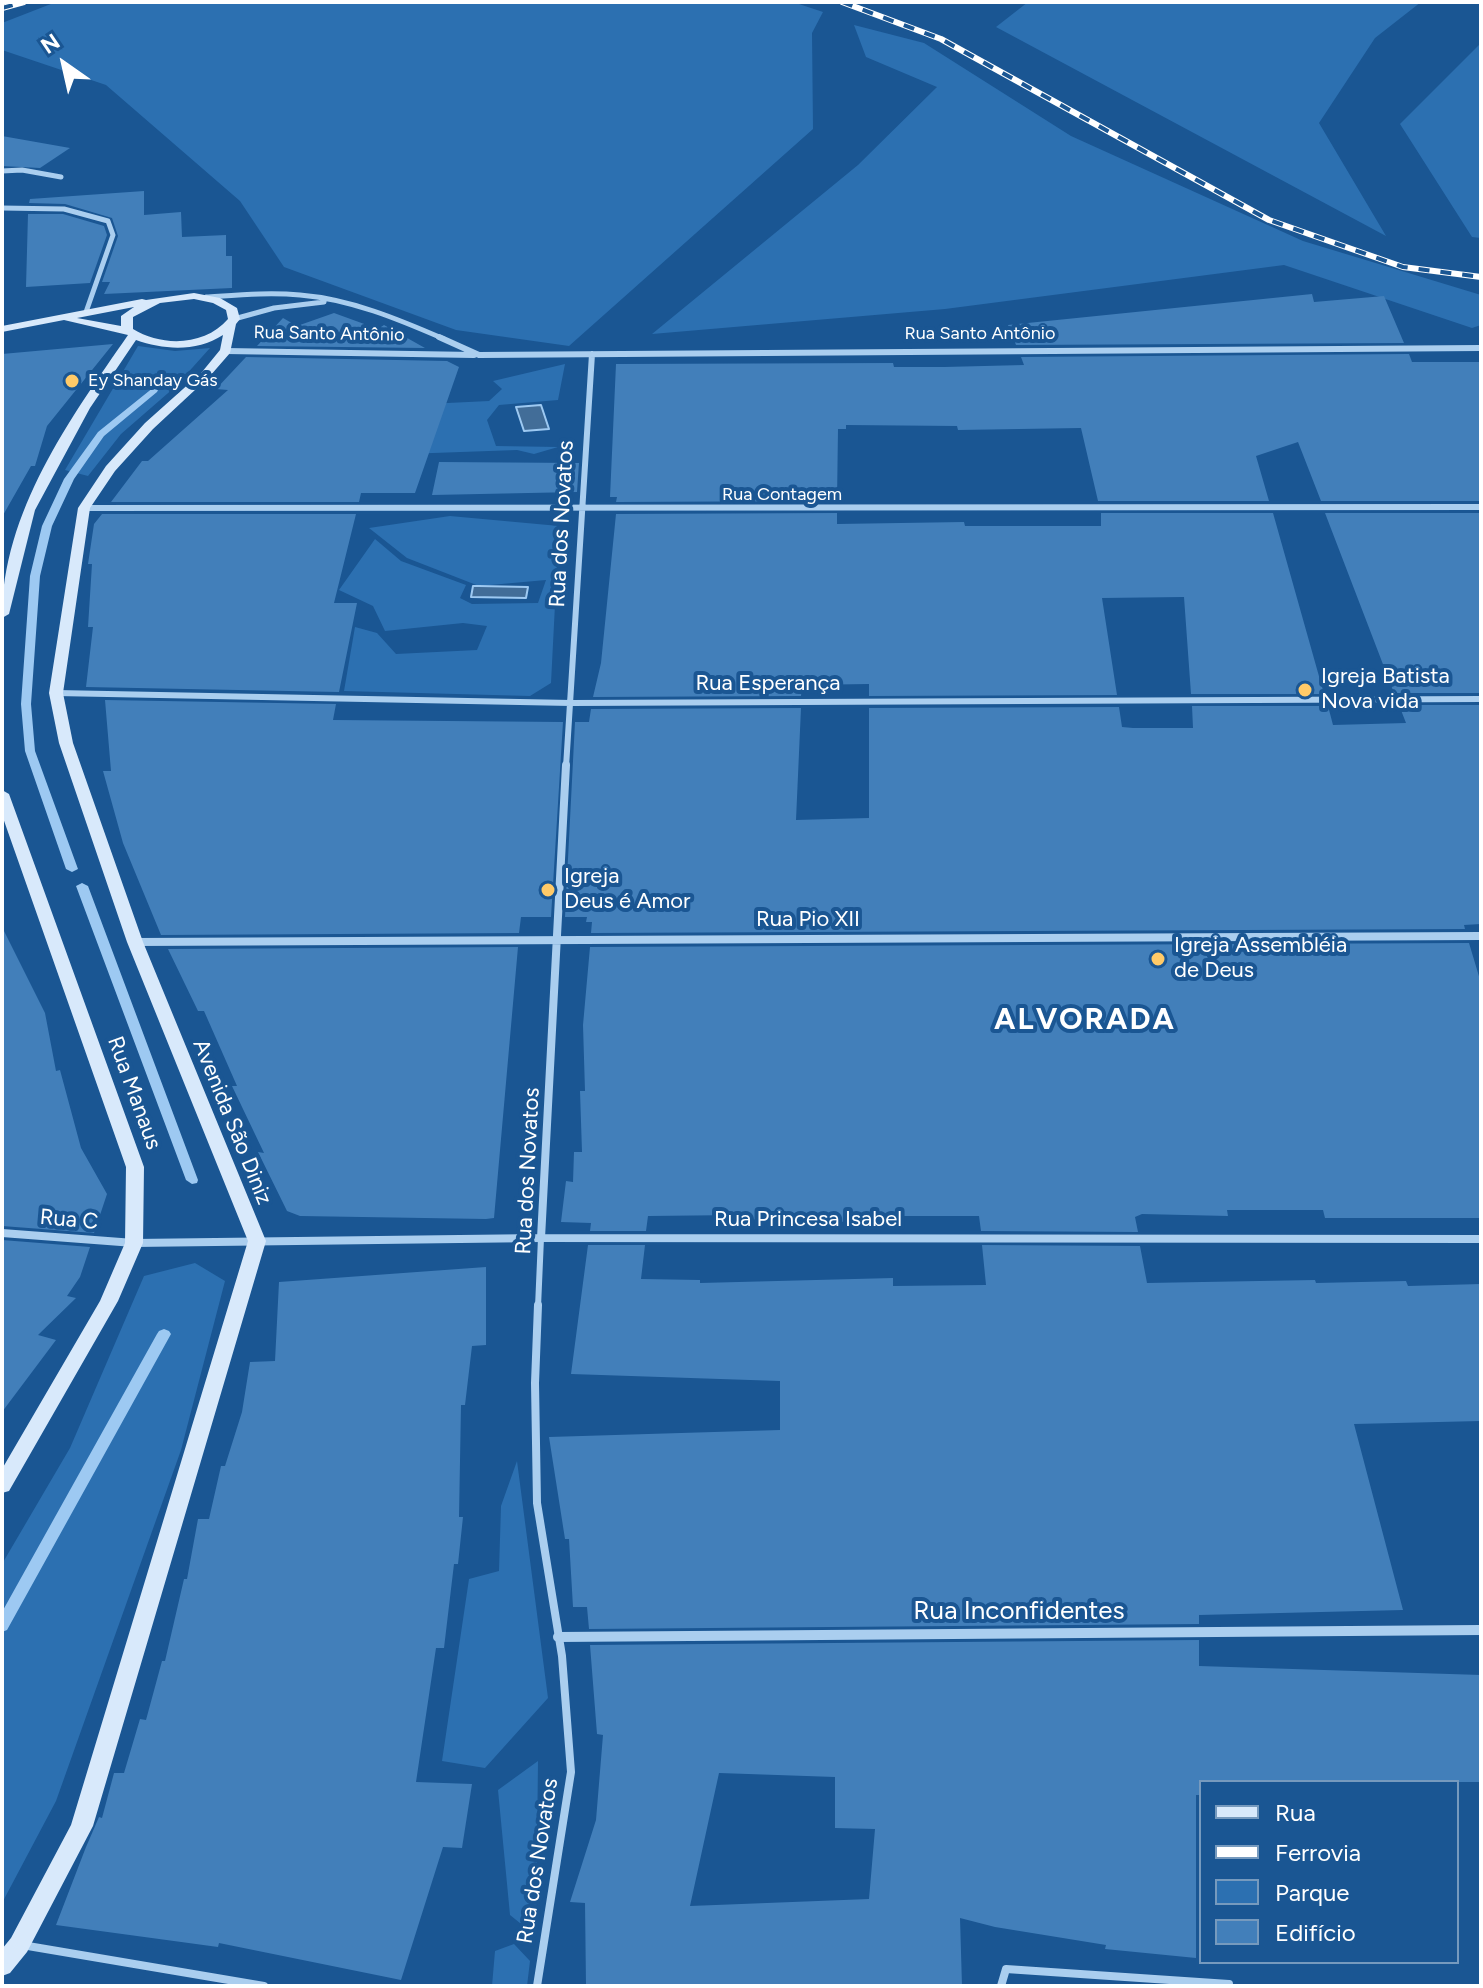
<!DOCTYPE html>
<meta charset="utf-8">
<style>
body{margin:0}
#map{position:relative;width:1483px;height:1988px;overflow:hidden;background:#1a5693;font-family:Figtree,sans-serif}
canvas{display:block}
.frame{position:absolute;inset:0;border:4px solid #fff;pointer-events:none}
.legend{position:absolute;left:1199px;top:1780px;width:260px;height:184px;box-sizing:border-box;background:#1a5693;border:2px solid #769abe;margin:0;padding:10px 14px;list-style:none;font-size:24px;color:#fff}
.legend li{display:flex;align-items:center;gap:16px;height:40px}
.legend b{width:40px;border:2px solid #769abe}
.north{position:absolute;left:24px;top:24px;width:80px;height:80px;-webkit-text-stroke:6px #1a5693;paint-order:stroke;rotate:326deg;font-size:22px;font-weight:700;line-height:32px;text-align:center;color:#fff}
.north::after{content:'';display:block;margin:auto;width:28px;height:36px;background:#fff;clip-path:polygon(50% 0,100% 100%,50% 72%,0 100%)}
</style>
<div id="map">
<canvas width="1483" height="1988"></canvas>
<div class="frame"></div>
<ul class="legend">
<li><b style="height:10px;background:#d8e9fb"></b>Rua</li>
<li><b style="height:10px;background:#fff"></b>Ferrovia</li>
<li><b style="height:22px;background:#2c70b1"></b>Parque</li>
<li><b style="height:22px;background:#427fba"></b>Edifício</li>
</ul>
<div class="north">N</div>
</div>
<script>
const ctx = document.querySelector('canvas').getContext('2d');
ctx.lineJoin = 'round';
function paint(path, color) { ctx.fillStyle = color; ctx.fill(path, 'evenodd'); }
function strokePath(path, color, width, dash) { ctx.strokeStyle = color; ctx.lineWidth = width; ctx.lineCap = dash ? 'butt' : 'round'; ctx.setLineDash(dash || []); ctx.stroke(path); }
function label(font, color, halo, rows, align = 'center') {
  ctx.font = font + ' Figtree,sans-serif'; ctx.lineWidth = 8; ctx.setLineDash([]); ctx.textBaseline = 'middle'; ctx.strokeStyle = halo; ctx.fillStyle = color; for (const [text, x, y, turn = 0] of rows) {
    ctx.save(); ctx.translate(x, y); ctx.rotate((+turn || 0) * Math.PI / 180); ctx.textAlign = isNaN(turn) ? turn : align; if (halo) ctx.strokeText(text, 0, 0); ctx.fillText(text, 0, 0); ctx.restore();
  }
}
const green = new Path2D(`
 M56,2h737l30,10 -11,21 1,96 -244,217 -113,-16 -172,-63 -44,-66 -134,-116 -104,-35v-27z
 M1028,2h393l-46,36 -56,85 67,113 -390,-209z
 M854,25l70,18 147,93 232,105 178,54v30l-9,3 -188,-63 -339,44 -293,25 206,-169 79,-78 -71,-30z
 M1481,43v195l-9,-1 -72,-113z
 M138,346l37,5 35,-3 -35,39 -54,47 -33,42 -23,-6z
 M565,364l-7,36 -59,5 -12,15 9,26 62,1 -24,7 -17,-4 -112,4 22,-50 62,-3 13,-12 -9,-8z
 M450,516l109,10 -8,157 -21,13 -186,-5 11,-64 22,6 19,21 81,-4 10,-24 -24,-3 -78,8 -12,-25 -34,-16 36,-51 26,22 65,24 -6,13 12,6 66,-1 8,-23 -67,6 -72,-28 -38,-30z
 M195,1263l30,18 -44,169 -125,351 -54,102v-339l68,-116 74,-172z
 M517,1461l31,237 -63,70 -43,-7 27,-182 30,-8 2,-65z
 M538,1761l-2,175 -26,-21 -12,-125z
 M514,1944l16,17 -3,25h-35l3,-35z`);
const water = new Path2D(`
 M541,405l8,24 -25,2 -8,-24z
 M473,586h6l49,1 -2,11 -55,-1z`);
const stream = new Path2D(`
 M154,387l4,3 -1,2 -53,44 -30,43 -22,47 -12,50 -9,128 4,47 43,118 -6,3 -6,-3 -41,-118 -4,-47 9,-128 12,-50 22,-47 34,-47z
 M82,883l6,3 110,294 -1,3 -5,1 -6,-4 -110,-294z
 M164,1329l5,2 2,3 -164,296 -5,2v-20l155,-278 2,-3z`);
const building = new Path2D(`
 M2,136l68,12 -30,20 -38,-2z
 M144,191v24l37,-3 1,25 44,-2v21h6v32l-128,6 6,-12h-8l16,-46 -6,-18 -47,-14 -36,-1 1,-4z
 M28,214h35l41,12 3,9 -17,48 -64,4z
 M1312,294l2,8 70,-6 20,47 -388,2 -8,-20z
 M334,313l44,16 6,-4 41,23 -168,-2 26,-28 14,8z
 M113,344l-66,82 -12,40h-4l-29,51v-163z
 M1409,354l3,8h69v139h-160l-23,-59 -42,14 13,45h-171l-17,-73 -123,2 -1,-4 -111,-1v4h-8l-1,72 -221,1 1,-5h-7l6,-133 277,-1 1,4h50l80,-2 -3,-8z
 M246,357l201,4 12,6 -44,126h-54l-2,9h-248l31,-41h6l80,-71 -12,-1z
 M439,462l140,1 -2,29 -145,3z
 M837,513v11l127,-2 1,4h136v-13h172l51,181h-133l-7,-97 -82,1 15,97 -248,1v-12l-67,1 -1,11 -208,1 8,-34 15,-149z
 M1325,513h156v180h-87z
 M102,514h254l-22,89h23l-18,89 -253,-5 7,-60h-5l4,-63h-4l6,-40z
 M105,700l231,4 -3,16 230,2 -12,195h-30l-2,16 -358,2 -38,-92 -20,-72h8z
 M1399,705h82v219l-17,1 1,4 -874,4 1,-11h-6l1,-5h-22l10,-195h14l2,-13 210,-1 -5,112 73,-2v-110l250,-1 3,20 11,1h60l-1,-22h136l5,19 73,-2z
 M2,927l43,86 11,58 4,-1 21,78 26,46 -13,39 -92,-7z
 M1469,943l12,40v235h-156l-2,-8h-96l1,6 -86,-2 -7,3 3,15 -157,-1 -2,-15h-86v7l-156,-4 1,-4 -90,1 -2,15h-56l1,-8 -30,-1 5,-41 7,1 1,-30h8l-2,-61h5l-2,-66 7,-78z
 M518,947l-24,271 -8,1 -186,-3 -13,-5 -29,-59 6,1 -32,-67h5l-33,-75h-6l-30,-62z
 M2,1240l88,7 -10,30 -13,19 9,2 -38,37 18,5 -54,72z
 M588,1245h57l-4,34 59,1v3l193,-5v8l93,-1 -4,-40 158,1 7,37 168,-3 1,3 90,-2 2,5 73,-2v137l-127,3 49,186 -204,5v9l-610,5 -2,-22h-14l-4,-68h-4l-16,-102 231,-7v-49l-209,-7z
 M486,1267v78l-14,1 -7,59h-4l-2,112h4l-5,47h-4l-10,84h-8l-20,134 56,2 -10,64 -19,-1 -42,133 -182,-37 -1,4 -162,-22 30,-78 13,-30 3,1 12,-45h10l16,-54 6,1 16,-59h3l19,-82h3l11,-60h11l12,-53h4l17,-54 8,-50 25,-1 4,-79z
 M1199,1640v26l282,9v107h-280v13h-5v163l-91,-9 1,-4 -111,-18 -35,-9 2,68h-376l-1,-83 -15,-1 26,-82 7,-85 -6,-1 -7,-89zM719,1773l116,4v51l40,1 -6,70 -179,7z`);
const laneFar1 = new Path2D(`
 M538,1307l3,-69`);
const lane = new Path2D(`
 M22,1945l242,41
 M537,1986l34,-214 -9,-116 -25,-153 -2,-120 3,-78
 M1001,1986l5,-17 223,15`);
const streetFar3 = new Path2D(`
 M2,171l20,-1 39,7
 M2,208l62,1 44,12 5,14 -27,77
 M206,297c31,-2 63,-5 94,-2 50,4 98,24 144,44
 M234,319l40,-11 50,-6`);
const streetFar2 = new Path2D(`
 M439,337l40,18 1002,-7
 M226,351l248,4
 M84,508l1397,-1
 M56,693l515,10 910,-4
 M566,767l26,-413`);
const streetFar1 = new Path2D(`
 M135,942l1346,-6
 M2,1233l132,10 407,-5 940,1
 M541,1238l25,-473`);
const street = new Path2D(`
 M558,1637l923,-7`);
const secondary = new Path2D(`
 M194,293l26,5 17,10 3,11 -4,5 -6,29 -20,23 -57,53 -38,42 -25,37 -27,185 10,50 70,199 123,299 -173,585 -66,126 -17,21 -8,3v-27l9,-11 60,-113 177,-584 -121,-299 -68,-199 -10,-50 29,-185 28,-42 39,-43 57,-51 18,-22 3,-15c-26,17 -59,15 -87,5l-46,68 -55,102 -26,104 -7,4c0,-106 68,-199 126,-283l-64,-15 -62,12v-6l140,-27 4,1zM194,299l19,4 13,7 2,9c-23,27 -66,28 -95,10v-12l27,-14zM134,307l-13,9v10l-44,-8z
 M2,790l7,4 135,373 -1,76 -25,58 -109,190 -7,2v-24l98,-168 25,-58 1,-76 -124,-352z`);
const rail = new Path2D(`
 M842,2l99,37 328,181 134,47 78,10
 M2,8l22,-6`);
const markers = [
 [72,381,8,"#ffca68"],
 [1305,690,8,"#ffca68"],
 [548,890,8,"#ffca68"],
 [1158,959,8,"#ffca68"]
];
const farStreetnames = [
 ["Rua Santo Antônio",329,334,1],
 ["Rua Santo Antônio",980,334],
 ["Rua Contagem",782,495]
];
const farPoinames = [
 ["Ey Shanday Gás",88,381]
];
const streetNames = [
 ["Rua dos Novatos",562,524,-87],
 ["Rua Esperança",768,684],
 ["Rua Pio XII",808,920],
 ["Rua Manaus",134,1093,70],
 ["Avenida São Diniz",232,1122,68],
 ["Rua dos Novatos",528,1171,-87],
 ["Rua C",69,1220,5],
 ["Rua Princesa Isabel",808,1220],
 ["Rua dos Novatos",538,1861,-81]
];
const poiNames = [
 ["Igreja Batista",1321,677],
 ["Nova vida",1321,702],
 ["Igreja",564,877],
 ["Deus é Amor",564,902],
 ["Igreja Assembléia",1174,946],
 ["de Deus",1174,971]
];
const nearStreetnames = [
 ["Rua Inconfidentes",1019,1611]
];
const districtNames = [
 ["ALVORADA",1085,1020]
];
paint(green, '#2c70b1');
paint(water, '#426d98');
strokePath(water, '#9dc9f2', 2);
paint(stream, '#9dc9f2');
paint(building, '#427fba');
strokePath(laneFar1, '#aaceef', 6);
strokePath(lane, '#aaceef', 8);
strokePath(streetFar3, '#aaceef', 5);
strokePath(streetFar2, '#aaceef', 6);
strokePath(streetFar1, '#aaceef', 8);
strokePath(street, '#aaceef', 10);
paint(secondary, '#d8e9fb');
strokePath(rail, '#fff', 6);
strokePath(rail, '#1a5693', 4, [11]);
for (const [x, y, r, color] of markers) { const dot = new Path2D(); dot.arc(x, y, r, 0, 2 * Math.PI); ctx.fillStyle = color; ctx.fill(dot); strokePath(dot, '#1a5693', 3); }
label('18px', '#fff', '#1a5693', farStreetnames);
label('18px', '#fff', '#1a5693', farPoinames, 'left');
label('22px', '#fff', '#1a5693', streetNames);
label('22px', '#fff', '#1a5693', poiNames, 'left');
label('26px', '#fff', '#1a5693', nearStreetnames);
ctx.letterSpacing = '2px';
label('bold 30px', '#fff', '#1a5693', districtNames);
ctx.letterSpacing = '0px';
</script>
